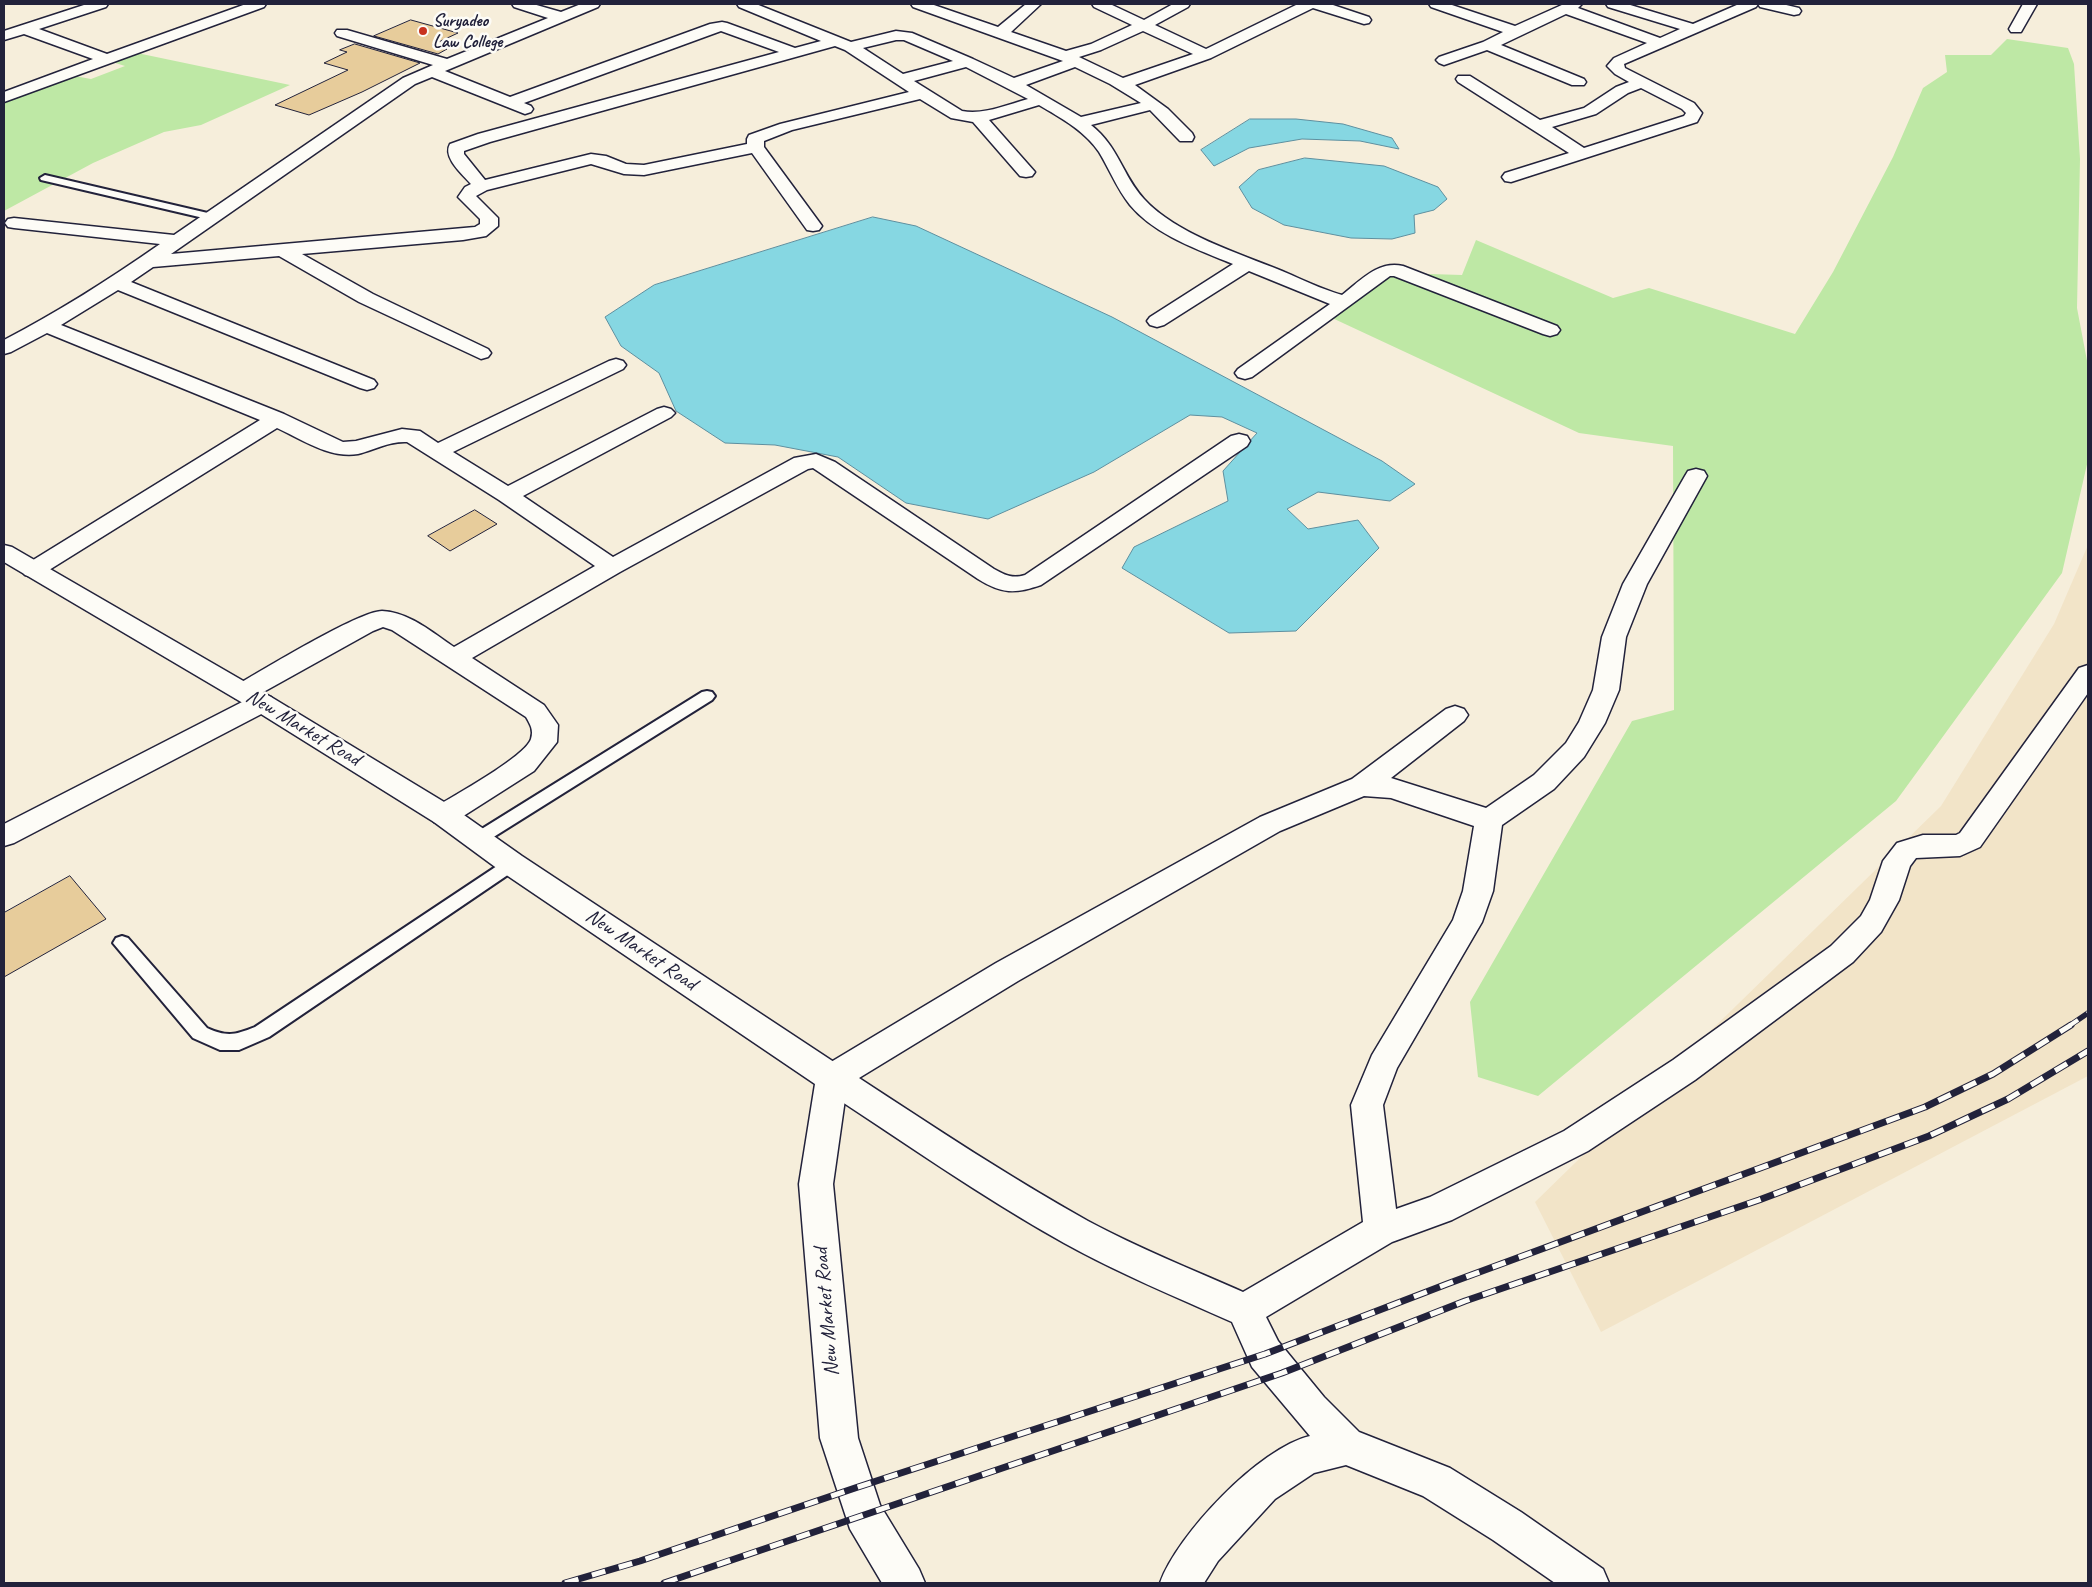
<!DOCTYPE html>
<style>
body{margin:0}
#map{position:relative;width:2092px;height:1587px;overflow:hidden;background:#f6eedb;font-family:Caveat,sans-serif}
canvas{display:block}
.frame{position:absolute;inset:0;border:5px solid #22223b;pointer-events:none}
</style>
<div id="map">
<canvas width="2092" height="1587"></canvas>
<div class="frame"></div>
</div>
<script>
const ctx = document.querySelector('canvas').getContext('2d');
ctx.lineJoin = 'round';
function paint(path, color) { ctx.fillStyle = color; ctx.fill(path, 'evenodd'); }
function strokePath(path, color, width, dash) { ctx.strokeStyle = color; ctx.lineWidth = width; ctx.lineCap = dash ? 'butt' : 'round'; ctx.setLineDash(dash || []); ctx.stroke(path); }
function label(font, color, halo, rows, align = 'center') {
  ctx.font = font + ' Caveat,sans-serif'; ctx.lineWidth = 5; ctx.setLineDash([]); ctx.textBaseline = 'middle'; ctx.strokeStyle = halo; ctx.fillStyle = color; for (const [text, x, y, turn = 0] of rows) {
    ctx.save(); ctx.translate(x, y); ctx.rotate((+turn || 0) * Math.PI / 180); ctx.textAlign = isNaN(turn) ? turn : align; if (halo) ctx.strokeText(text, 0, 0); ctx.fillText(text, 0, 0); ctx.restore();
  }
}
const built = new Path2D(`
 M2088,545v531l-487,256 -66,-130 406,-396 113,-182z`);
const green = new Path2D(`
 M2007,39l61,9 6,16 6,95 -3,149 11,58v94l-26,113 -166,228 -358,295 -60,-19 -8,-75 162,-281 42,-11 -1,-264 -94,-13 -249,-116 66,-44 66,2 14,-35 137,58 36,-10 146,46 38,-62 60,-115 30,-69 24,-16 -2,-17h46z
 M137,53l153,32 -89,40 -37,7 -71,31 -89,48v-111l65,-25 22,4 34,-13 -16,-5z`);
const water = new Path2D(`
 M1250,119h46l47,5 49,14 7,11 -39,-8 -58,-2 -53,9 -35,18 -13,-16z
 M1305,158l79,8 54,21 9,12 -13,11 -20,5 1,18 -23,6 -41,-1 -67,-13 -32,-17 -13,-21 19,-17z
 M873,217l43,9 196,91 270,144 33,23 -25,17 -72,-9 -31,17 21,20 50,-9 21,28 -83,83 -67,2 -107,-65 12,-21 94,-46 -5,-30 34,-38 -35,-16 -32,-2 -96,57 -106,47 -82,-16 -68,-46 -63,-12 -50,-2 -49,-32 -17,-38 -38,-27 -16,-29 49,-32z`);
const building = new Path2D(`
 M411,20l47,13 -26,12 15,4 -9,5 -64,-18z
 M355,44l65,19 -58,29 -53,23 -34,-10 73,-35 -24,-7 23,-11 -7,-2z
 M475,510l22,14 -47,27 -22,-15z
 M70,876l36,43 -102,58v-64z`);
const lane = new Path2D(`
 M45,175l167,39 5,3 -5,3 -171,-40 -1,-2z
 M707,691l5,1 3,4 -3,4 -228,143 -6,2 -6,-2 -2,-4 2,-4 230,-143z
 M512,858l6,2 2,4 -2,4 -249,169 -30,13h-19l-27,-12 -80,-95 3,-5 6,-2 6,2 79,90c20,9 28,7 48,-1l251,-167z`);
const street = new Path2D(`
 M87,4h21l-2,3 -67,22 68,25 139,-50h20l-2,3 -260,95v-10l89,-33 -69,-25 -20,6v-9z
 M512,4h21l28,8 20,-8h19l-2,3 -153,64 65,26 200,-73 12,-2 5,1 68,25 26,-7 -82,-34 -2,-3h19l95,38 45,-11 16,2 61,26 41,19 49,-17 -150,-54 -2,-3h20l67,23 28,-23h15l-30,28 55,19 25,-7 41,-19 -38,-18 -2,-3h18l34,16 29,-16h17l-2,3 -33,18 51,24 92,-45h32l39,13 2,3 -2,3 -5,1 -51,-16 -102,50 -76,27 33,24 24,24 2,4 -2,4h-12l-30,-31 -59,15c28,22 31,50 53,74 32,35 94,54 138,72 19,8 39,18 60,24 18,-14 36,-35 61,-29l154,60 3,4 -3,4 -7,2 -7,-2 -149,-58h-4l-138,101 -7,2 -7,-2 -3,-4 3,-4 92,-65 -81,-33 -85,54 -7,2 -7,-2 -3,-4 3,-4 83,-53c-34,-14 -78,-29 -103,-59 -13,-16 -20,-35 -31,-53 -14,-21 -38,-34 -60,-47l-50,15 46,52 -3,4 -6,1 -6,-1 -47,-54 -22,-4 -31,-19 -128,31 -28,11v6l58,79 -3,4 -6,1 -6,-1 -55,-77 -108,22 -20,-1 -33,-10 -104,26 -11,6 22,22v8l-12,10 -23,4 -161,14 71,40 115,55 3,4 -3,4 -7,2 -122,-57 -80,-46 -126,11 -22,15 243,98 3,4 -3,4 -7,2 -7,-2 -242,-98 -57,35 223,89 59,28 13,-1 46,-12 18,2 18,12 171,-82 7,-2 7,2 3,4 -3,4 -170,83 55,34 149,-77 7,-2 7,2 4,4 -4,4 -148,79 90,61 181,-99 22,-4 19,8 159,107c11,6 18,10 31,6l206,-139 8,-2 8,2 3,5 -3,5 -206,139c-26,9 -39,9 -63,-6l-159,-107 -6,-4 -5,1 -188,103 -148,86 72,47 14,20 -1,17 -23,29 -80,51 -10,3 -10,-3 -4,-7 4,-7c19,-12 91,-51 97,-69 3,-9 -1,-15 -5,-22l-134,-87 -9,-3 -10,4 -115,64 13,2 4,6 -4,6 -257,134 -10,3v-22l242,-124 -11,-2 -4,-6 4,-6c26,-15 124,-75 147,-75 27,1 51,22 72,36l141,-81 -96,-66 -92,-58c-17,-1 -33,8 -49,12 -28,5 -57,-15 -81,-26l-236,147 -8,2 -8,-2 -4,-5 4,-5 235,-145 -213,-87 -36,19 -7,2v-14c54,-28 106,-61 156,-96l-146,-16 -6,-1 -3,-4 3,-4 6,-1 160,17 229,-157 30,-13 -96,-29 -2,-3 2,-3h10l100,29 101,-41 -34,-11zM721,31l58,21 -301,82 -28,10c-8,13 13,31 21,40l-6,3 -7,10 22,22v5l-5,3 -304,27 244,-170 17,-7 93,37 6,-2 2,-3 -2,-3 -7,-3zM1143,31l50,23 -70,24 -44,-21 22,-7zM896,40h8l49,21 -50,13 -40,-26zM835,46l10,4 64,42 -129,32 -31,11 -2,4v5l-103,21 -18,-1 -20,-8 -15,-2 -106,26 -21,-26v-3l26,-9zM966,67l62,32c-22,6 -44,16 -66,12l-48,-30zM1075,67l35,17 31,19 -60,14 -55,-32z
 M1429,4h20l66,22 49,-22h18l-4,4 82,30 20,-9 -72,-22 -2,-3h21l66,20 46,-20h43l17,4 2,3 -2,3 -5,1 -34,-8 -2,-3 -2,3 -132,57 1,4 69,35 8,10 -5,9 -186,60 -6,-1 -3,-4 3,-4 64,-20 -111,-71 -2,-3 2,-3h12l70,44 44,-12 32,-21 13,-5 -14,-8 -8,-8 7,-8 33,-15 -81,-29 -65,31 83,34 2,3 -2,3h-12l-85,-35 -43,15 -5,-2 -3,-3 3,-3 44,-15 20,-10 -72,-25zM1641,88l41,21 4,4 -2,3 -100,32 -32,-21 44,-13 32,-21z
 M2023,4h14l-16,28h-10l-2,-3z
 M1696,469l8,2 3,5 -60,108 -21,53 -7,53 -14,33 -21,34 -30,32 -52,36 -9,66 -11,31 -85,146 -14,37 13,104 34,-12 134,-66 109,-71 158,-114 30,-30 9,-16 13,-39 14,-18 26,-8h33l4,-2 119,-165 9,-3v28l-108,154 -20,9 -44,2 -6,8 -11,34 -18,32 -28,30 -158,118 -107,71 -136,69 -60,22 -126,75 12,24 46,56 35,35 91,36 71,44 82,57 6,14h-54l-62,-43 -70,-44 -77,-31 -32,8 -39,26 -57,62 -14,22h-44c17,-48 99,-135 150,-147l-58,-69 -20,-45c-56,-25 -114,-49 -168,-79 -84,-47 -163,-103 -243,-155l-5,-10 5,-10 175,-105 264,-146 92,-38 94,-70 9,-3 9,3 4,6 -4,6 -73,57 95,30 48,-33 32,-32 13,-21 14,-32 9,-53 21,-53 62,-108 3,-5zM1364,796l27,2 83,28 -11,65 -10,29 -81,135 -21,50 12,117 -120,70c-52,-23 -105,-44 -155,-71 -79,-44 -154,-94 -229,-143l159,-97 262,-150z`);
const secondary = new Path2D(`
 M4,545l8,2 259,150 183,111 68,48 321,212 5,10 -15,106 25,254 22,67 39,64 6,14h-43l-32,-54 -30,-91 -21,-254 16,-100 -313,-212 -68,-50 -181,-113 -249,-147z`);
const railFar1 = new Path2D(`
 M2069,1026l19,-13`);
const rail = new Path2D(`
 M565,1583l75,-22 215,-73 410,-134 182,-70 478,-177 68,-33 78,-49
 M664,1583l618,-210 183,-72 294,-101 170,-64 79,-37 80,-48`);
const markers = [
 [423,31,5,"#c8321e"]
];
const farPoinames = [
 ["Suryadeo",433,21],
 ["Law College",433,42]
];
const streetNames = [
 ["New Market Road",303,728,31],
 ["New Market Road",641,950,34],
 ["New Market Road",827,1312,-95]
];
paint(built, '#f2e4c8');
paint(green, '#bee8a5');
paint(water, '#86d7e2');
strokePath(water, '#5e8f9f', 1);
paint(building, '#e7cc9b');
strokePath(building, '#22223b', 1);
strokePath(lane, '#22223b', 4);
strokePath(street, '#22223b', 3);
strokePath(secondary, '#22223b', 3);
paint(lane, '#fdfcf7');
paint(street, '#fdfcf7');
paint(secondary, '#fdfcf7');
strokePath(railFar1, '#22223b', 5.5);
strokePath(rail, '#22223b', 7);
strokePath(railFar1, '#fdfcf7', 4, [11]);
strokePath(rail, '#fdfcf7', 5, [14]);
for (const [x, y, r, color] of markers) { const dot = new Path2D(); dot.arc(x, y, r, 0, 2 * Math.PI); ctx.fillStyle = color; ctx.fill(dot); strokePath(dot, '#fdfcf7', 2); }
label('bold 18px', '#22223b', '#fdfcf7', farPoinames, 'left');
label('21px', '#22223b', '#fdfcf7', streetNames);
</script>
